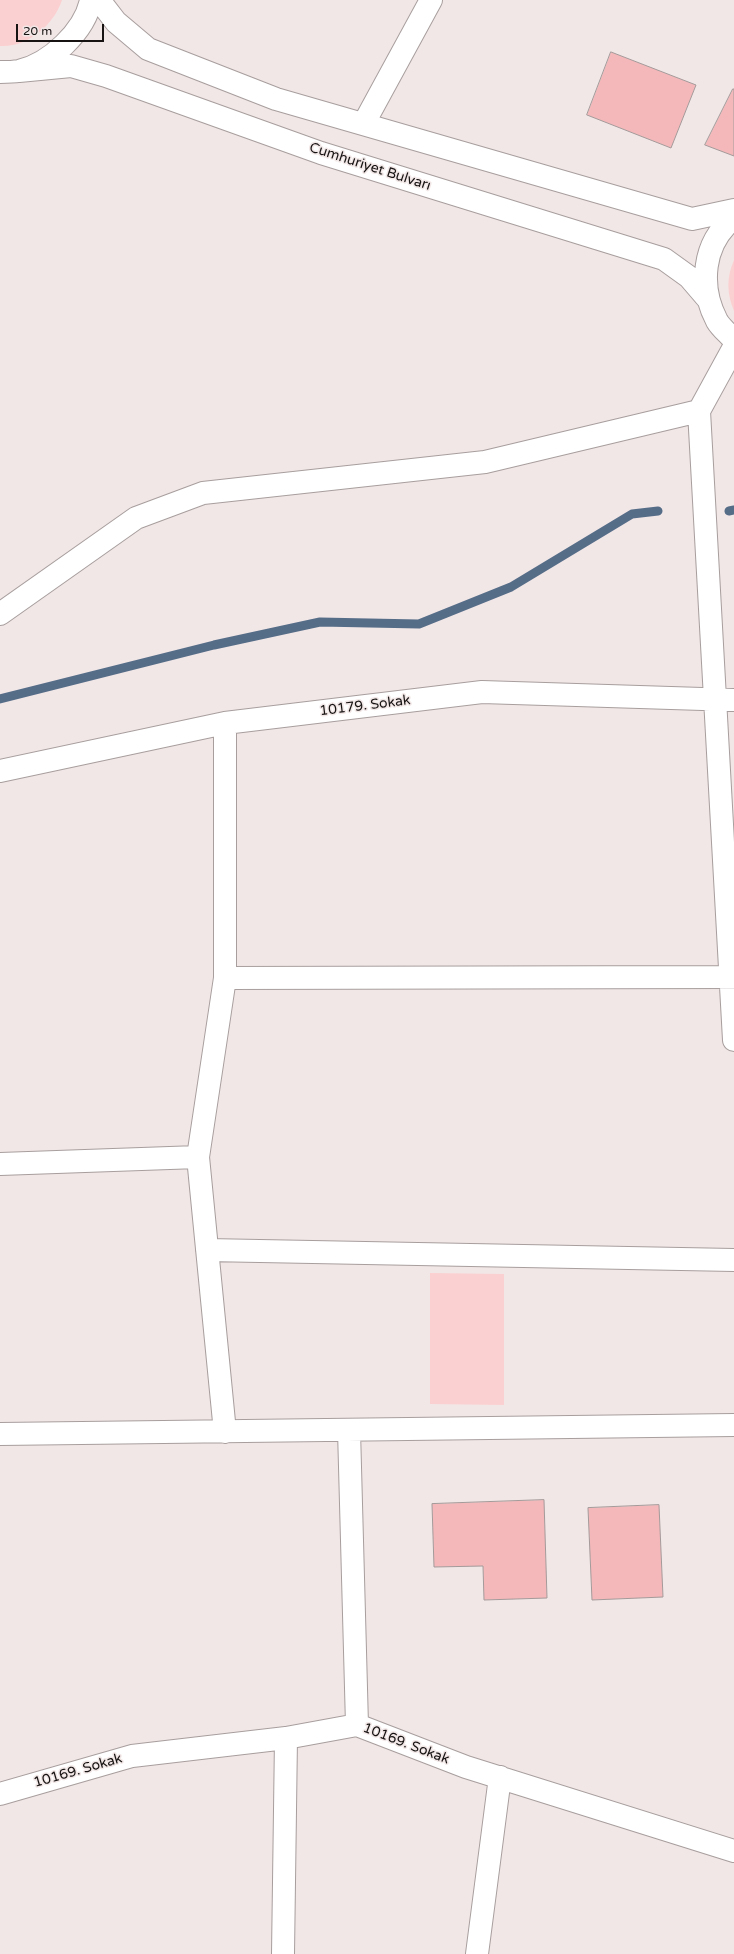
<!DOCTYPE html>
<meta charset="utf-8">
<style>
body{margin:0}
#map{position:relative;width:734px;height:1954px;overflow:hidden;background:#f2e7e7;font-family:"Varela Round",sans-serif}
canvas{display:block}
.scale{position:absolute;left:16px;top:24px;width:88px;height:18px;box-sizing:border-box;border:2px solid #171313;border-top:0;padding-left:5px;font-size:12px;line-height:14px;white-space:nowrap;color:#171313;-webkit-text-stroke:3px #f2e7e7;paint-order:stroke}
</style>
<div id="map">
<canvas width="734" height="1954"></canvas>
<div class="scale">20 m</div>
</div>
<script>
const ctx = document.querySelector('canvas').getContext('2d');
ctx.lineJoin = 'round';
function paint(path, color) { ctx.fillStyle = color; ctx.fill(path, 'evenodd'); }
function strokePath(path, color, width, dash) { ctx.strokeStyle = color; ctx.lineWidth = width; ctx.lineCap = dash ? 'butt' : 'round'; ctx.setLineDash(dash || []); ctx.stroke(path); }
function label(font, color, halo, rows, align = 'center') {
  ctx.font = font + ' "Varela Round",sans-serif'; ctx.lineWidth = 3; ctx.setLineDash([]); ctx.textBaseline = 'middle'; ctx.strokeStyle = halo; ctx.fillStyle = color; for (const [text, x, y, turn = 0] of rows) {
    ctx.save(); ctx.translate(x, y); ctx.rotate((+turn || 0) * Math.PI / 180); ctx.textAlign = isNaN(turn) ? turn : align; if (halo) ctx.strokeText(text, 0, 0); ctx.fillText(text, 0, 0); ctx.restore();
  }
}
const green = new Path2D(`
 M0,0h62c-8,25 -35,48 -62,46z
 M734,260v51c-7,-17 -8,-33 0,-51z
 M430,1273l74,1v131l-74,-1z`);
const stream = new Path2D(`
 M729,511l5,-1
 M0,699l214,-54 106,-23 99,2 92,-37 121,-73 26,-3`);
const building = new Path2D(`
 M611,52l85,33 -25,63 -84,-33z
 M733,89h1v67l-29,-11z
 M544,1500l3,98 -63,2 -1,-34 -49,1 -2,-63z
 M659,1505l4,92 -71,3 -4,-92z`);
const street = new Path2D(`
 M364,123l67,-123
 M734,347l-35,64 35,629
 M0,614l136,-96 67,-25 282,-31 214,-51
 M225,723v255l-27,179 27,275
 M0,771l225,-48 257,-31 252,8
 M225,978l509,-1
 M0,1164l198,-7
 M207,1250l527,10
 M349,1430l8,295
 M0,1434l734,-9
 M0,1794l132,-38 154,-18 71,-13 109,42 268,84
 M283,1954l3,-216
 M477,1954l23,-177`);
const secondary = new Path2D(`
 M99,0l17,22 32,27 128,50 416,120 42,-9
 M19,71l52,-5 35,10 215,77 343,106 25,18 18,21
 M0,72c6,0 13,0 19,-1 31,-7 66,-40 72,-71
 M734,218c-32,25 -35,69 -17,103 4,7 12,13 17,19`);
const streetNames = [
 ["Cumhuriyet Bulvarı",370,167,18],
 ["10179. Sokak",365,706,-7],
 ["10169. Sokak",406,1744,21],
 ["10169. Sokak",78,1771,-16]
];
paint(green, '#fbd0d1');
strokePath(stream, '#566d88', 9);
paint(building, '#f4b8ba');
strokePath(building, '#a49a9a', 1);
strokePath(street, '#a89e9e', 24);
strokePath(secondary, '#a89e9e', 24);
strokePath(street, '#fff', 22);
strokePath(secondary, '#fff', 22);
label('14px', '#171313', '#f2e7e7', streetNames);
</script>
